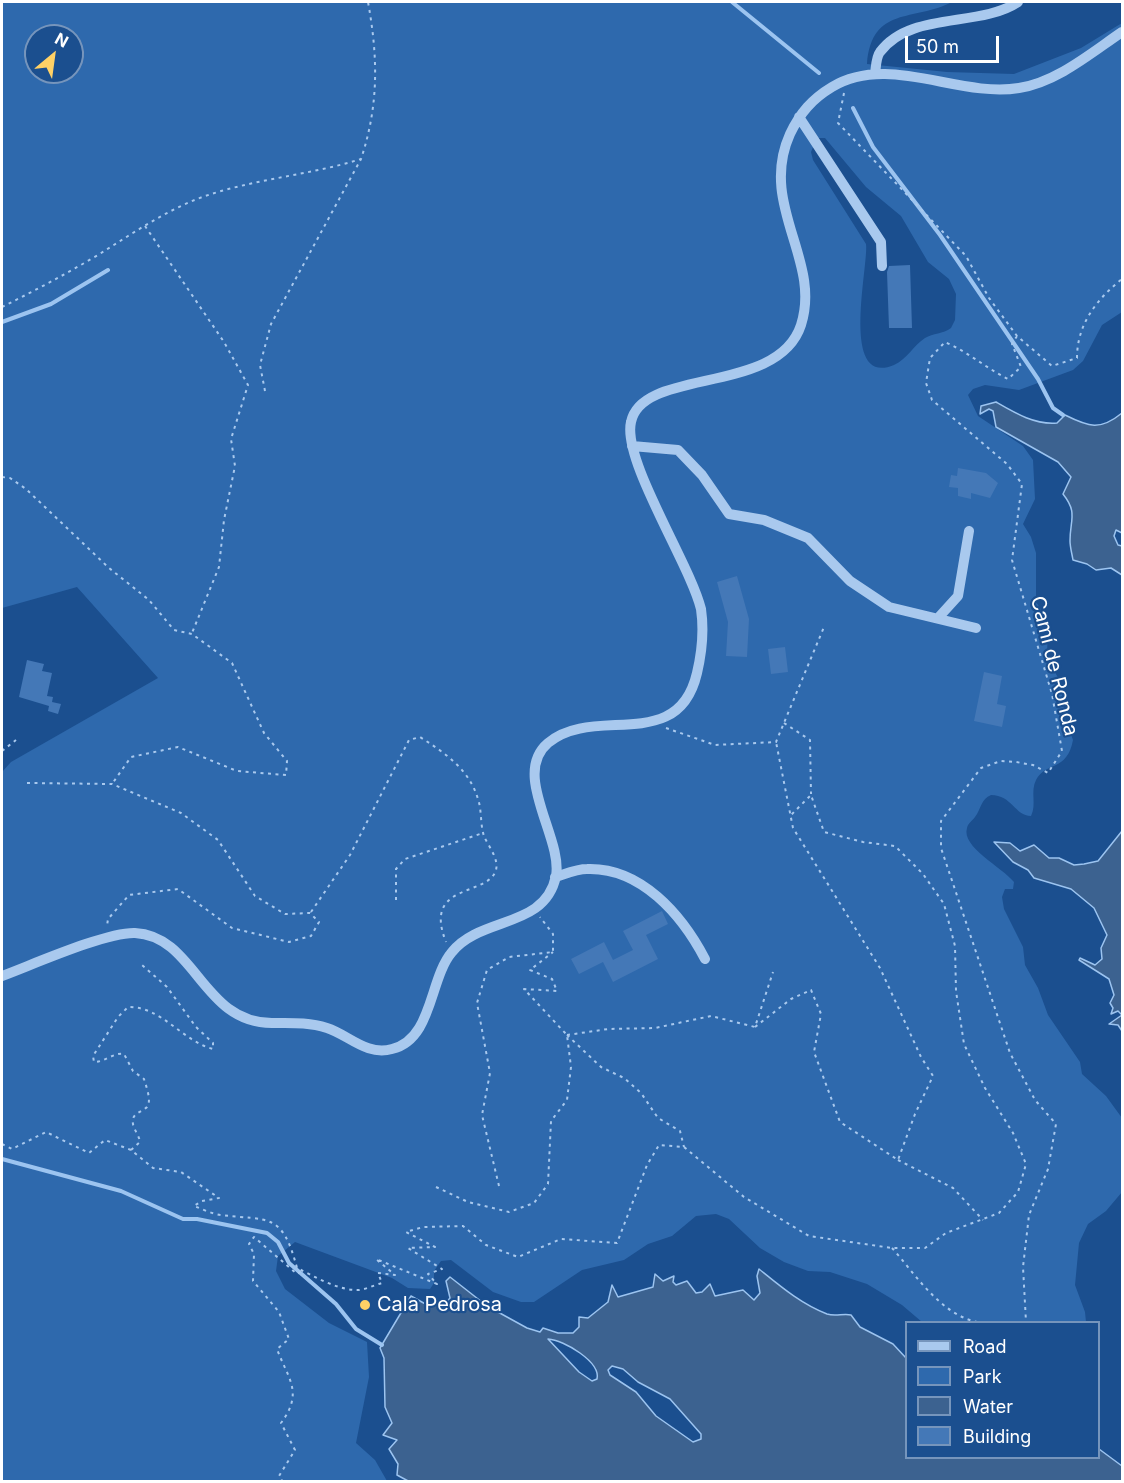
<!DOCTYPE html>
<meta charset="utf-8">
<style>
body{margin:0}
#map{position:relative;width:1124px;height:1483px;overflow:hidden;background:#1b4f8f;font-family:Inter,sans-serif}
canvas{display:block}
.frame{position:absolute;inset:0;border:3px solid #fff;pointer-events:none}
.legend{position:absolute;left:905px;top:1321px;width:195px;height:138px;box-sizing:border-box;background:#1b4f8f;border:2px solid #7695bc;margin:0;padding:8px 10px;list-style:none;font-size:18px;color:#fff}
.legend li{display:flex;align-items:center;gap:12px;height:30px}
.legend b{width:30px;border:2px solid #7695bc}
.north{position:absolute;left:24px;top:24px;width:60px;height:60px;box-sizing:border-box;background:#1b4f8f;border:2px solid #7695bc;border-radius:50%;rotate:29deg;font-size:16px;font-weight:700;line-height:24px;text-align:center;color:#fff}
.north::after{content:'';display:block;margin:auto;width:21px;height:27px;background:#ffd166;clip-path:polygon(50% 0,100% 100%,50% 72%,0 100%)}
.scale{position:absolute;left:905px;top:36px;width:94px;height:27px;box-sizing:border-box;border:3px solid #fff;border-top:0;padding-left:8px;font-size:18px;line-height:21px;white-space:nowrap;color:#fff;-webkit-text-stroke:4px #1b4f8f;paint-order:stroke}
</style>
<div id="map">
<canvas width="1124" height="1483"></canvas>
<div class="frame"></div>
<ul class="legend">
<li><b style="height:8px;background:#a9c9ee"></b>Road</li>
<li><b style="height:16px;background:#2e69ad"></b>Park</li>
<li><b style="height:16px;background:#3c6290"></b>Water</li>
<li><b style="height:16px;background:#4478b7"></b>Building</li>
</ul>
<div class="north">N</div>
<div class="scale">50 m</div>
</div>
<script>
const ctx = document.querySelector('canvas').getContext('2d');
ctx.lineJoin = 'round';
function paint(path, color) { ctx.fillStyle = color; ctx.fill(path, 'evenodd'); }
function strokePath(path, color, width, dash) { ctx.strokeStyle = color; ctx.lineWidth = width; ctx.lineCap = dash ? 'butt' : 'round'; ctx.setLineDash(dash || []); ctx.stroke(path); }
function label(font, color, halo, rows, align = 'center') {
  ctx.font = font + ' Inter,sans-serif'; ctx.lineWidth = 4.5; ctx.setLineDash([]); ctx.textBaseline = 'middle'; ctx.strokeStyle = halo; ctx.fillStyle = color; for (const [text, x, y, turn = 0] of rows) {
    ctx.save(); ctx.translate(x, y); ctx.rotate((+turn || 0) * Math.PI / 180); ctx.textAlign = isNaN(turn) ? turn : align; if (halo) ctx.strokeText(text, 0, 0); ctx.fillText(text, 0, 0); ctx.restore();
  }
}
const green = new Path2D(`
 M2,2h950c-38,20 -80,3 -85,62l80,8 67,2 67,-26 41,-25v289l-20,13 -19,36 -10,9 -54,20 -34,-5 -12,4 -5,6 10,21 45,30 10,14 2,39 -12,25 8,13 5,16v49l12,18 -1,38 14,25 4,35 8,22c-6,32 -27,21 -37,40 -6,12 1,24 -5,36 -16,0 -19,-21 -40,-21 -10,4 -10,14 -16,22 -3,4 -7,6 -8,11 -6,19 35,39 47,54l-1,7h-8l-3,8 2,12 19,38 2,18 13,23 10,27 32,47 2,12 24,22 16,22v74l-16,19 -18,13 -9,19 -4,42 10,27 1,10h-164l-20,-17 -35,-21 -37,-12 -22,-1 -24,-9 -24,-14 -31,-29 -13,-5 -20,2 -24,20 -24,8 -24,16 -42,10 -48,32h-13l-28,-10 -42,-32 -10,1 -7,10v12l-4,6 -22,-1 -16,-10 -97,-36 -17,14 -2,15 9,18 44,34 38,19 2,35 -13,66 19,17 12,21h-385v-709l9,-10 147,-84 -81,-91 -75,21zM36,36h36v36h-36zM817,138h8l41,49 35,29 27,46 21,17 7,15 -1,26 -4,8c-8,6 -18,5 -26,10 -11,7 -18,21 -31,27 -55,23 -25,-100 -28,-121l-53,-84 -2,-8z`);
const water = new Path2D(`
 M996,402c19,11 39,23 61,21l8,-8c24,12 35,16 57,-2v120l-6,-3 -2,6 4,9 4,1v29l-11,-7 -15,2 -9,-6 -14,-4c-1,-6 -3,-13 -3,-19 0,-22 8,-28 -7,-47l8,-17 -13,-15 -62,-35 -3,-16 -4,-2 -9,5 1,-8z
 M1122,831v200l-4,-6 -9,-1 13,-9 -4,-4 -7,3 2,-6 -3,-5 4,-8 -5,-16 -30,-19 1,-2 15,7 7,-6 -1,-11 6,-13 -13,-27 -23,-19 -37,-11 -6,-8 -15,-8 -19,-20 16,1 10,8 14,-6 15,13h10l15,7 10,-1 14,-3z
 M759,1269c21,17 42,35 68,45 9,3 16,-1 24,1l9,12 33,17 13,14v100h192l1,-9 23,17v15l-712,1 -13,-7 1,-11 -9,-15 8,-9 -14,-5 9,-12 -7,-16 -1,-49 -4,-10 31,-52 18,10 7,-4 9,2 5,-6 -4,-17 4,-4 37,29 40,22 13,4 3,-4 15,5h15l6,-6v-10l9,1 20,-16 4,-17 6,12 35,-10 2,-13 8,7 11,-5 -1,6 3,3 11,-4 9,12 6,-1 8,-8 5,12 28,-6 11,10 6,-7 -3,-17zM548,1339c16,1 53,23 49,40l-5,2 -13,-9zM612,1366l11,3 15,13 32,17 31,35v5l-8,3 -37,-26 -20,-24 -26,-17 -2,-5z`);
const stream = new Path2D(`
 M732,2l87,71
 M853,108l20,39 67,88 98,144 15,29 10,7
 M2,322l49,-18 57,-34
 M2,1159l119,32 62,28h14l70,14 11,9 11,21 47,41 20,25 26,16`);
const building = new Path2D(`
 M910,265l2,63h-23l-2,-56 2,-6z
 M958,468l28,5 12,10 -8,15 -19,-5v6l-13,-3v-8l-9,-1 2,-12 6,1z
 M737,576l12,43 -2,38 -21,-1 2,-34 -11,-40z
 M785,647l3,25 -17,2 -3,-25z
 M27,660l17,4 -2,7 10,2 -5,23 6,1 -1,5 9,2 -3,10 -10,-3 1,-5 -30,-9z
 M984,672l18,4 -5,28 9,2 -4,21 -28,-6z
 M662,911l6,13 -22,11 12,24 -45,23 -10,-20 -24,12 -8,-15 33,-17 9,18 20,-10 -10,-19z`);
const path = new Path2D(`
 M844,93l-6,30 128,133 23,42 28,38 35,30 25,-8c0,-34 20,-59 45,-79
 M145,226l79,116 24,43 -17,54 4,27 -11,54 -5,47 -27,66
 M2,307c32,-16 64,-33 96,-52 32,-20 64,-42 99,-56 53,-20 110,-23 164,-40 18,-54 17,-102 7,-157
 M1017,336l-5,8 9,23 -13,12c-22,-11 -40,-27 -63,-37l-15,16 -4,25 6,17 75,64 15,20 -10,76 40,134 10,57 -14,22 -15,-8 -17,-3 -15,-1 -20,7 -40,53v27l69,205 25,47 21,24 -8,45 -19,46 -6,52 3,55
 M265,391l-5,-26 11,-41 90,-165
 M2,477l8,1 16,11 83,79 40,32 25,30 18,4 40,29 32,70 23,28 -1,14 -49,-4 -59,-24 -47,10 -19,27
 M784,723l26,17 1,54
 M666,728l49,17 61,-3 48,-115
 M2,751l14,-11
 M27,783l85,1 69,29 37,27 37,56 30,18 25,-1 9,9 -8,14 -22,6 -57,-14 -54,-39 -49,6 -21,24 -1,7
 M396,900v-31l9,-10 78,-26
 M311,912l39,-57 59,-115 11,-3c25,16 49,32 58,62 4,12 2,25 6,37 4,10 15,22 12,34 -8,27 -74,12 -50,72
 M755,1027l36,-28 20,-9 10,24 -7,38 26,70 58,38 17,-46 18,-38 -12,-19 -41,-89 -87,-140 -17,-86
 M567,1035l41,-6 47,-1 56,-12 44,11 18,-55
 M567,1035l34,32 23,11 17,15 17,25 22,13 4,16
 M2,1144l10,5 34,-17 43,21 16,-13 26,10 22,18 28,4 38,26 -17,3 -8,5c8,3 18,8 27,9 49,6 61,-3 76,53 17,8 38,21 58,22 8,1 19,-5 27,-7l-4,-10
 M131,1150l9,-8c-1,-7 -6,-12 -7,-18 -2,-11 8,-11 14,-17 5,-6 -1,-21 -3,-28l-11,-8 -9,-17c-10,-2 -19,8 -30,8l-1,-6 25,-39 10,-10c33,-1 54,34 85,42v-6l-17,-16 -29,-40 -25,-22
 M898,1160l55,28 30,32
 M499,1186l-17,-71 8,-42 -13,-70 10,-33 22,-13 44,-5v-18l-13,-17
 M436,1187l32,15 41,10 25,-9 14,-19 3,-63 16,-21 4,-33 -4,-32 -43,-46 33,2 -5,-12 -22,-9 23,-18
 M892,1248c24,27 48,66 85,74
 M378,1273l17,2 -19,-16 61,25 -9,-10 14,-5 -34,-21 27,-1 -29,-15 17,-5 40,-1 23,19 32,12 43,-18 56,4 30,-78 12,-20 25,2 60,50 65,39 83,12h33l21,-15 53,-20 19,-21 8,-28 -13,-31 -28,-45 -21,-44 -8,-53 -1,-45 -11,-42 -21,-30 -28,-28 -32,-4 -39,-10 -13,-37 -20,20
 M283,1482l-4,-6 16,-26 -14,-27c23,-31 7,-44 -4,-74l12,-10 -10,-27 -26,-31 1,-27 -5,-10 5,-7 43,37 6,-4`);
const minor = new Path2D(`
 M875,74c1,-7 1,-17 5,-22 30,-41 99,-24 138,-50
 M799,117l82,125 1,24
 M632,446l46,4 24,25 27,39 35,6 44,18 42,43 39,26 87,21
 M938,618l20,-22 11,-65
 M555,877c10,-3 22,-8 32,-8 54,-2 95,46 118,90
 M2,976c30,-11 104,-44 133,-43 61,3 67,91 138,90 18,0 36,-1 54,5 22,7 39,28 65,21 41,-10 37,-70 60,-97 29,-36 93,-23 104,-76 7,-38 -45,-102 -8,-133 46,-39 130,12 149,-70 5,-21 7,-43 4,-64 -11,-45 -79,-149 -70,-187 11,-55 147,-26 170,-97 21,-65 -43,-120 -11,-191 10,-21 22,-35 42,-47 57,-34 126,11 187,1 38,-6 72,-35 103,-56`);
const markers = [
 [365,1305,6,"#ffd166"]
];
const streetNames = [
 ["Camí de Ronda",1054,666,76]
];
const poiNames = [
 ["Cala Pedrosa",377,1305]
];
paint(green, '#2e69ad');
paint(water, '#3c6290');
strokePath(water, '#9cc4f0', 1.5);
strokePath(stream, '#9cc4f0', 4);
paint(building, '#4478b7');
strokePath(path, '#a9c9ee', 2, [3, 4.5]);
strokePath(minor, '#a9c9ee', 10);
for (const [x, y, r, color] of markers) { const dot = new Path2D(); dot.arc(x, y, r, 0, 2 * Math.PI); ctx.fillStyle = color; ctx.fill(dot); strokePath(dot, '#1b4f8f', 2); }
label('20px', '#fff', '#1b4f8f', streetNames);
label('20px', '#fff', '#1b4f8f', poiNames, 'left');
</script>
